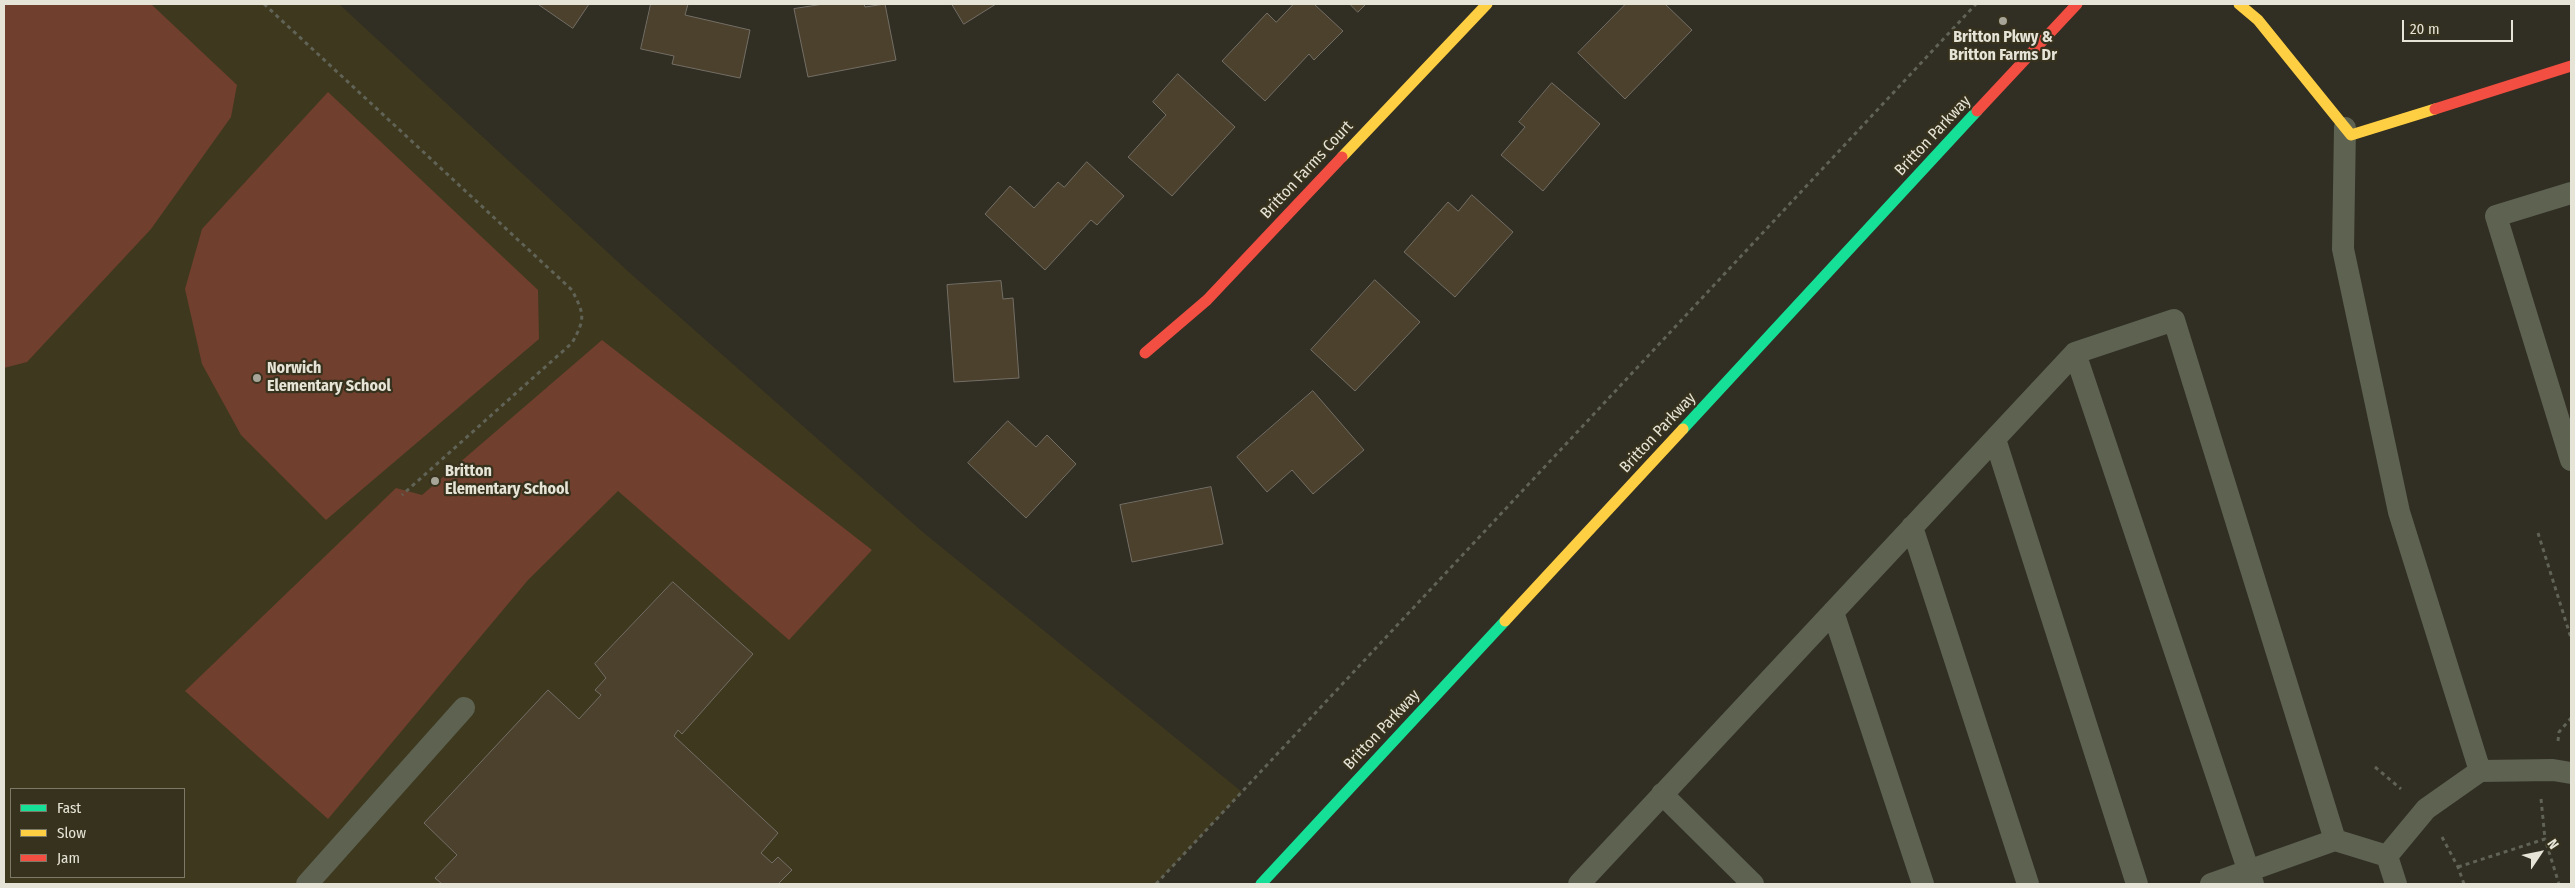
<!DOCTYPE html>
<style>
body{margin:0}
#map{position:relative;width:2575px;height:888px;overflow:hidden;background:#312e23;font-family:"Fira Sans Condensed",sans-serif}
canvas{display:block}
.frame{position:absolute;inset:0;border:5px solid #e6e4d7;pointer-events:none}
.legend{position:absolute;left:10px;top:788px;width:175px;height:90px;box-sizing:border-box;background:#37321d;border:1px solid #7d7967;margin:0;padding:6px 9px;list-style:none;font-size:15px;color:#e6e4d7}
.legend li{display:flex;align-items:center;gap:10px;height:25px}
.legend b{width:25px;border:1px solid #7d7967}
.north{position:absolute;left:2515px;top:828px;width:50px;height:50px;-webkit-text-stroke:4px #37321d;paint-order:stroke;rotate:56deg;font-size:14px;font-weight:700;line-height:20px;text-align:center;color:#e6e4d7}
.north::after{content:'';display:block;margin:auto;width:18px;height:22px;background:#e6e4d7;clip-path:polygon(50% 0,100% 100%,50% 72%,0 100%)}
.scale{position:absolute;left:2402px;top:20px;width:111px;height:22px;box-sizing:border-box;border:2px solid #e6e4d7;border-top:0;padding-left:6px;font-size:15px;line-height:18px;white-space:nowrap;color:#e6e4d7;-webkit-text-stroke:4px #37321d;paint-order:stroke}
</style>
<div id="map">
<canvas width="2575" height="888"></canvas>
<div class="frame"></div>
<ul class="legend">
<li><b style="height:6px;background:#16e098"></b>Fast</li>
<li><b style="height:6px;background:#ffcf43"></b>Slow</li>
<li><b style="height:6px;background:#f24e42"></b>Jam</li>
</ul>
<div class="north">N</div>
<div class="scale">20 m</div>
</div>
<script>
const ctx = document.querySelector('canvas').getContext('2d');
ctx.lineJoin = 'round';
function paint(path, color) { ctx.fillStyle = color; ctx.fill(path, 'evenodd'); }
function strokePath(path, color, width, dash) { ctx.strokeStyle = color; ctx.lineWidth = width; ctx.lineCap = dash ? 'butt' : 'round'; ctx.setLineDash(dash || []); ctx.stroke(path); }
function label(font, color, halo, rows, align = 'center') {
  ctx.font = font + ' "Fira Sans Condensed",sans-serif'; ctx.lineWidth = 4.5; ctx.setLineDash([]); ctx.textBaseline = 'middle'; ctx.strokeStyle = halo; ctx.fillStyle = color; for (const [text, x, y, turn = 0] of rows) {
    ctx.save(); ctx.translate(x, y); ctx.rotate((+turn || 0) * Math.PI / 180); ctx.textAlign = isNaN(turn) ? turn : align; if (halo) ctx.strokeText(text, 0, 0); ctx.fillText(text, 0, 0); ctx.restore();
  }
}
const built = new Path2D(`
 M4,4h335l292,270 293,259 318,259 -86,92h-1152zM11,789h173v88h-173z`);
const green = new Path2D(`
 M4,4h147l86,81 -6,32 -80,112 -124,133 -23,6z
 M328,92l210,198 1,49 -213,181 -85,-85 -39,-71 -17,-75 17,-60z
 M602,340l270,210 -83,90 -171,-149 -90,89 -200,239 -143,-128 211,-203 26,7z`);
const building = new Path2D(`
 M538,4h51l-16,24z
 M651,4h37l-3,11 65,15 -10,48 -68,-14 2,-8 -33,-7z
 M824,4h40l1,3 20,-3 11,56 -88,17 -14,-68z
 M952,4h44l-32,20z
 M1294,4h20l29,27 -29,29 -5,-6 -44,47 -43,-40 45,-48 9,9z
 M1350,4h16l-8,8z
 M1626,4h39l27,26 -67,69 -47,-46z
 M1178,74l57,53 -63,69 -44,-39 38,-42 -13,-13z
 M1552,83l48,41 -57,67 -42,-36 24,-28 -6,-5z
 M1087,162l37,34 -27,29 -6,-5 -46,50 -60,-56 25,-28 24,22 24,-26 6,5z
 M1472,195l41,37 -58,65 -51,-45 44,-50 10,9z
 M1375,280l45,42 -65,69 -44,-41z
 M1001,281l2,18 10,-1 6,80 -65,4 -7,-97z
 M1313,391l51,59 -51,44 -21,-24 -25,22 -30,-35z
 M1008,421l28,26 11,-12 29,29 -50,54 -58,-55z
 M1211,487l12,57 -91,18 -12,-57z
 M673,582l80,72 -71,80 -4,-4 -4,6 104,97 -17,20 11,10 6,-6 14,13 -14,14h-336l-7,-6 22,-23 -33,-32 124,-133 31,29 22,-24 -6,-5 11,-12 -11,-14z`);
const path = new Path2D(`
 M264,4l308,286c12,24 14,28 0,53l-170,152
 M2538,533l33,105
 M2558,741l1,-9 12,-14
 M2375,767l26,22
 M2541,799l4,40
 M2442,837l16,30 6,17
 M2458,867l87,-28 14,45
 M1156,884l820,-880`);
const lane = new Path2D(`
 M2345,128l-2,121 56,263 81,259
 M2571,193l-75,23 75,244
 M2075,353l178,531
 M1995,439l142,445
 M1912,527l116,357
 M1833,612l90,272
 M1662,794l91,90
 M307,884l157,-176
 M1579,884l496,-531 99,-33 161,520
 M2211,884l124,-44 52,16
 M2396,884l-9,-28 39,-47 54,-38 73,-1 18,3`);
const fast = new Path2D(`
 M1683,429l294,-318
 M1261,884l244,-263`);
const slow = new Path2D(`
 M2239,4l19,16 93,115 84,-26
 M1342,157l145,-153
 M1505,621l178,-192`);
const jam = new Path2D(`
 M2435,109l136,-43
 M1977,111l100,-107
 M1145,353l62,-53 135,-143`);
const markers = [
 [2003,21,5,"#a7a498"],
 [257,378,5,"#a7a498"],
 [435,481,5,"#a7a498"]
];
const poiNames = [
 ["Britton Pkwy &",2003,38,"center"],
 ["Britton Farms Dr",2003,56,"center"],
 ["Norwich",267,369],
 ["Elementary School",267,387],
 ["Britton",445,472],
 ["Elementary School",445,490]
];
const streetNames = [
 ["Britton Parkway",1933,136,-47],
 ["Britton Farms Court",1307,170,-47],
 ["Britton Parkway",1658,433,-47],
 ["Britton Parkway",1382,730,-47]
];
paint(built, '#3e381f');
paint(green, '#703f2d');
paint(building, '#4c412c');
strokePath(building, '#736e66', 1);
strokePath(path, '#606356', 3, [4, 4]);
strokePath(lane, '#5d6251', 22);
strokePath(fast, '#16e098', 11);
strokePath(slow, '#ffcf43', 11);
strokePath(jam, '#f24e42', 11);
for (const [x, y, r, color] of markers) { const dot = new Path2D(); dot.arc(x, y, r, 0, 2 * Math.PI); ctx.fillStyle = color; ctx.fill(dot); strokePath(dot, '#37321d', 2); }
label('bold 16px', '#e6e4d7', '#37321d', poiNames, 'left');
label('16px', '#e6e4d7', '#37321d', streetNames);
</script>
